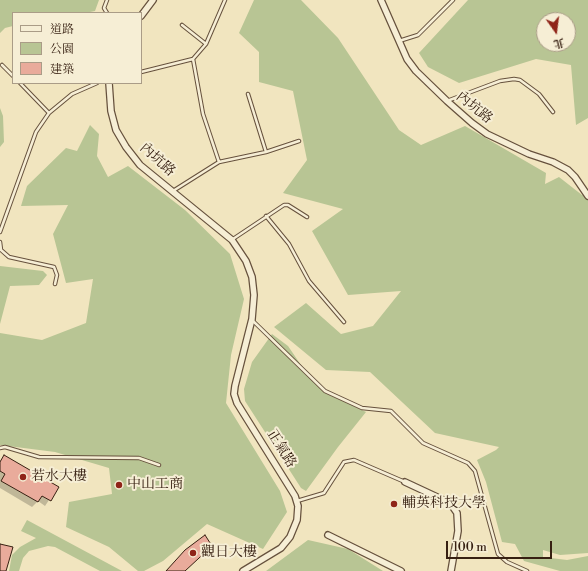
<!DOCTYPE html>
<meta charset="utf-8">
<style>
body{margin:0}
#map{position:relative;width:588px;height:571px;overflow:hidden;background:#f1e5bf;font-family:"Libre Bodoni","Noto Serif TC",serif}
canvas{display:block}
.legend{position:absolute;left:12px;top:12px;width:130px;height:72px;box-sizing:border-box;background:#f6eed5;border:1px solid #aa9c87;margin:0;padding:5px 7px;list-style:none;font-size:12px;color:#372012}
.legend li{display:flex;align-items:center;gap:8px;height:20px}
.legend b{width:20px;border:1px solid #aa9c87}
.north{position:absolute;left:536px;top:12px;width:40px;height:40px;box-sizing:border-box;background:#f6eed5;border:1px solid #aa9c87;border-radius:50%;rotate:166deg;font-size:11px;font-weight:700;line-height:16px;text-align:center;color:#372012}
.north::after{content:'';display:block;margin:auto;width:14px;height:18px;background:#8f2418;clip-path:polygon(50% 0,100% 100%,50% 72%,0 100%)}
.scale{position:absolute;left:446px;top:541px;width:106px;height:18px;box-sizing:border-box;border:2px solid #372012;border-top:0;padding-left:5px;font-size:12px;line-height:14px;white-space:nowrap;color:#372012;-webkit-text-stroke:3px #f6eed5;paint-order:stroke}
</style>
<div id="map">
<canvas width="588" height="571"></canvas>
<ul class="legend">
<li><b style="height:5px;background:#f6eed5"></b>道路</li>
<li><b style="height:11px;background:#b8c594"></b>公園</li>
<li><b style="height:11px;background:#e9ab9b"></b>建築</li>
</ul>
<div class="north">北</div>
<div class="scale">100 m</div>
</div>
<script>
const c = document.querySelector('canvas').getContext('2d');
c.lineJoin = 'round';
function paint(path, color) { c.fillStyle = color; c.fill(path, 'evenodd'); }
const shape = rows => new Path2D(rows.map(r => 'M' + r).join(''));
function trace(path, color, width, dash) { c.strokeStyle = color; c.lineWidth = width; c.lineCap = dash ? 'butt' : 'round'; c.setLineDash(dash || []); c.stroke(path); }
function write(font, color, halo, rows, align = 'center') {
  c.font = font + ' "Libre Bodoni","Noto Serif TC",serif'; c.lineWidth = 4; c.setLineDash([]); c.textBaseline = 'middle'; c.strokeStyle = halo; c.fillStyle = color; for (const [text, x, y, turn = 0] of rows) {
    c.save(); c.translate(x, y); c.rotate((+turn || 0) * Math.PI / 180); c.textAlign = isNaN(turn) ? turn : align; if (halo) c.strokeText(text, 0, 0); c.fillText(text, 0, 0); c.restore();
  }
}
paint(shape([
 [0,0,99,0,95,11,85,13,13,13,13,26,5,28,0,33],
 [254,0,301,0,338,38,399,130,421,145,465,126,546,173,545,184,559,177,582,195,588,195,588,553,560,555,543,550,543,557,567,560,588,556,588,571,560,571,524,561,515,544,502,542,486,482,477,460,496,450,499,447,435,433,370,372,326,370,274,327,306,303,341,334,373,326,401,291,348,295,312,231,343,209,283,193,307,160,293,91,259,82,259,52,239,33],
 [468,0,588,0,588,118,576,125,571,65,536,59,459,83,428,67,419,53],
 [544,20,568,20,568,44,544,44],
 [0,108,3,116,4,142,0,147],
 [90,125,99,134,97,156,108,177,128,166,185,210,230,254,244,299,231,355,226,403,280,491,287,512,263,549,207,524,163,561,144,571,138,571,109,547,66,527,69,502,112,494,109,468,55,452,0,445,0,333,42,340,86,323,93,279,66,283,53,234,68,205,21,206,27,186,66,148,77,151],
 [0,266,43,271,47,275,39,285,10,286,0,324],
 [272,334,288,346,303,368,328,393,366,412,338,447,306,491,301,488,245,401,244,389,252,362],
 [27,520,122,571,100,571,55,547,48,546,29,551,23,558,19,571,9,571,12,555,20,547,36,538,21,531],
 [308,540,348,549,383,571,266,571]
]), '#b8c594');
paint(shape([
 [4,456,57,488,45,506,38,501,32,507,0,488,0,461]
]), '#0003');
const building = shape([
 [4,455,59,487,51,501,42,496,38,502,1,481,5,474,0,471,0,462,4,455],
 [205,535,212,546,185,571,166,571,185,550,205,535],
 [0,544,13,547,6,571,0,571,0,544]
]);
paint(building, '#e9ab9b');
trace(building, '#372012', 1);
const service = shape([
 [107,13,104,8,107,0],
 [182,25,206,44],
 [399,41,418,35,453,0],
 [2,65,13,76],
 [141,72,193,59],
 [20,83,49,113],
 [248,94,266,152],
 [447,101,500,81,514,79,520,80,539,94,553,112],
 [219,162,203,114,193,59,206,44,225,0],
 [173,191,219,162,266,152,299,141],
 [266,216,289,244,309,281,344,322],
 [0,232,36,132,49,113,72,94,97,83],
 [233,239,284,205,288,205,307,217],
 [0,242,1,250,9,257,54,267,57,275,55,284],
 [252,320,325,391,362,408,391,411,423,443,468,463,475,471,498,554,507,562,527,571],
 [0,448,5,447,39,457,139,458,159,465],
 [297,501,324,493,344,462,354,460,405,482]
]);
const minor = shape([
 [381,0,407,59,416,71,447,101,472,123,487,134,529,154,553,162,568,170,575,177,588,196],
 [141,16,153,0],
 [109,83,111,111,116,130,126,147,140,165,232,240,246,261,252,277,254,295,252,319,235,386,234,394,237,403,295,496,298,506,297,520,290,537,281,548,243,571],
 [405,482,450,503,457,513,458,531,451,571],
 [328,535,401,571]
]);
trace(service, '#66513d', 4.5);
trace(minor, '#66513d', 8);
trace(service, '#f6eed5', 2.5);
trace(minor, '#f6eed5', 5.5);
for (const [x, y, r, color] of [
 [23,477,4,"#8f2418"],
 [119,485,4,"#8f2418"],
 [394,504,4,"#8f2418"],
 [193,553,4,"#8f2418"]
]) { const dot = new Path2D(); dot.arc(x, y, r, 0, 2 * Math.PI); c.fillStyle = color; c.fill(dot); trace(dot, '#f6eed5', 1.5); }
write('14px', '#372012', '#f6eed5', [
 ["內坑路",474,108,39],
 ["內坑路",157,160,42],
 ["正氣路",281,449,58]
]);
write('14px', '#372012', '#f6eed5', [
 ["若水大樓",31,477],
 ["中山工商",127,485],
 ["輔英科技大學",402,504],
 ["觀日大樓",201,553]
], 'left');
</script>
